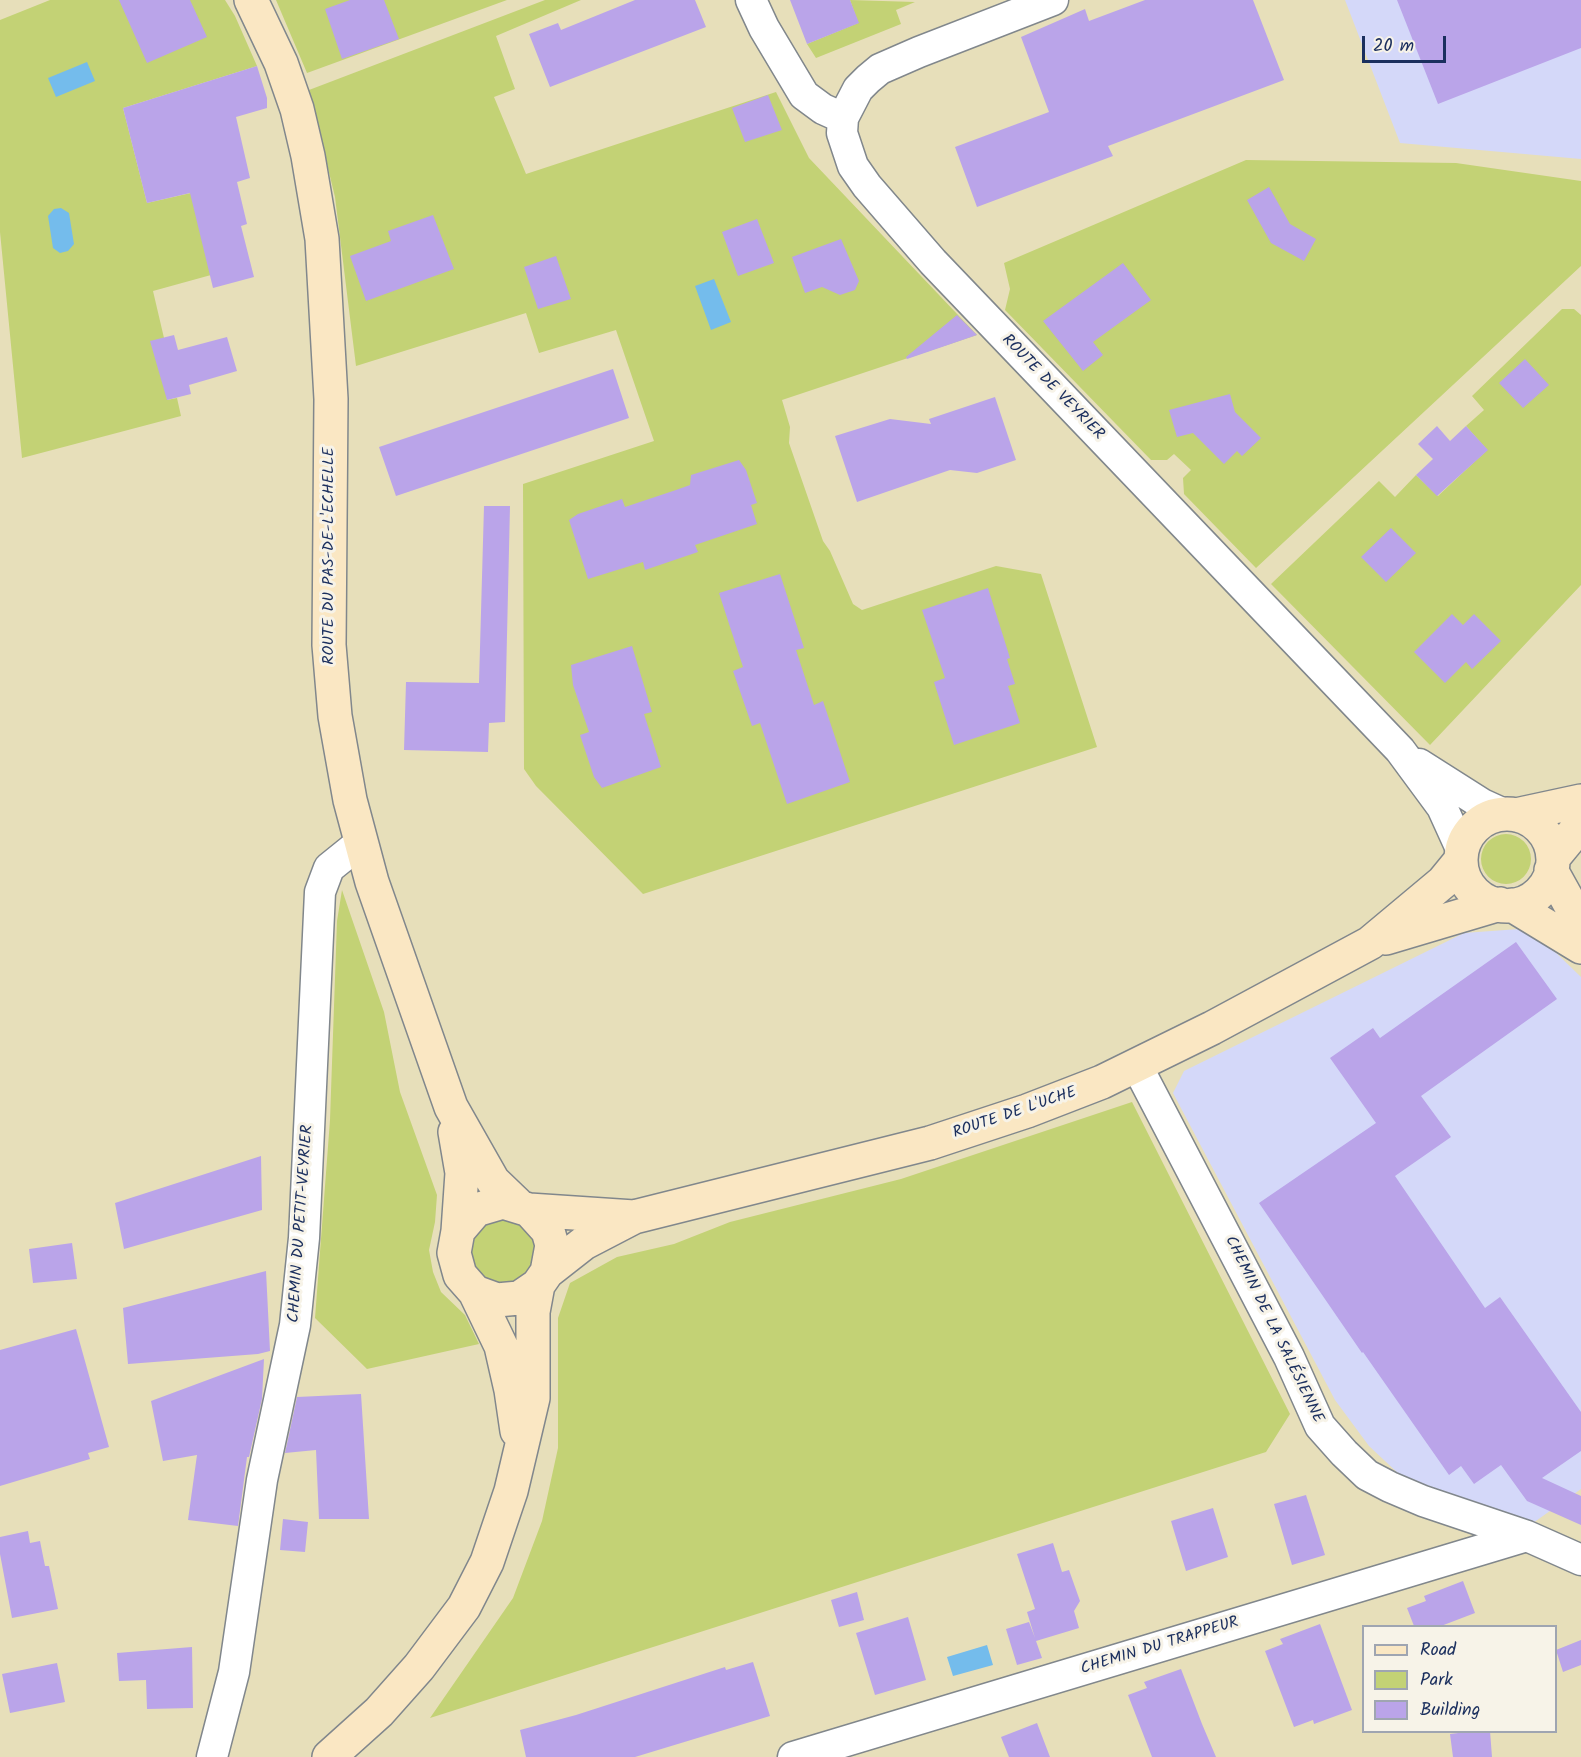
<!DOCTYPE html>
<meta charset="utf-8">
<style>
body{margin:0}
#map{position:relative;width:1581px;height:1757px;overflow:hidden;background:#e7dfba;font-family:Kalam,sans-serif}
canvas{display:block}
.legend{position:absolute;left:1362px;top:1625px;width:195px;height:108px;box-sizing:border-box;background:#f7f3e8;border:2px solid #9fa5b1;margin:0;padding:8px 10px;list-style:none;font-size:18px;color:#1b2f5e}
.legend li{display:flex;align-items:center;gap:12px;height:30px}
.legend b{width:30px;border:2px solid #9fa5b1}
.scale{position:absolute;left:1362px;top:36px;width:84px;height:27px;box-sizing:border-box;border:3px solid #1b2f5e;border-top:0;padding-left:8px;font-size:18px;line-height:21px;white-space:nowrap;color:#1b2f5e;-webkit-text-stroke:4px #f7f3e8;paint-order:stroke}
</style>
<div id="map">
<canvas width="1581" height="1757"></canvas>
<ul class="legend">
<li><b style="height:8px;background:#fae7c3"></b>Road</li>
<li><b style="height:16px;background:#c3d275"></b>Park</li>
<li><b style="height:16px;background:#baa4e9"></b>Building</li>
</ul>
<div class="scale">20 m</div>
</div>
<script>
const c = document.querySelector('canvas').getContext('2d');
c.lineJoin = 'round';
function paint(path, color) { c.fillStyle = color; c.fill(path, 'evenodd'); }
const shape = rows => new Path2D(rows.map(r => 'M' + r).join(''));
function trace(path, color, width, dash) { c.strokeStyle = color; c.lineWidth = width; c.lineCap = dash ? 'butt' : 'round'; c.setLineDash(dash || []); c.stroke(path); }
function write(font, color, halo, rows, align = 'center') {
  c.font = font + ' Kalam,sans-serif'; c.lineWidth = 6; c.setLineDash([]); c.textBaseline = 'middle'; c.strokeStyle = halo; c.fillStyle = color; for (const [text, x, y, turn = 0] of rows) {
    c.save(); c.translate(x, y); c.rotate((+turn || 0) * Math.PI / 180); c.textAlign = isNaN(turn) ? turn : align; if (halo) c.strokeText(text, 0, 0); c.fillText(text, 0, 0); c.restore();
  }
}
paint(shape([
 [1345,0,1581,0,1581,159,1400,143],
 [1519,929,1548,945,1581,977,1581,1489,1533,1523,1401,1476,1369,1446,1335,1400,1173,1093,1184,1071,1464,933]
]), '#d4d8f9');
paint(shape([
 [50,0,225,0,235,16,257,66,123,108,147,203,204,190,211,275,153,291,164,338,167,400,177,398,181,416,22,458,0,232,0,20],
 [276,0,507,0,307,73],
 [545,0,581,0,496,36,515,89,494,97,526,174,776,92,809,158,977,335,782,400,790,427,789,443,823,541,830,551,853,604,862,610,996,566,1041,574,1097,747,643,894,536,786,524,769,523,484,654,441,616,330,539,353,526,313,356,366,335,197,309,90],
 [850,0,915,2,896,10,901,24,816,58,807,44,858,23],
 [1246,160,1456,163,1581,181,1581,266,1256,568,1184,494,1183,478,1191,470,1174,454,1167,460,1151,460,1005,310,1010,289,1004,263],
 [1562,309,1574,309,1581,315,1581,585,1430,745,1271,584,1379,481,1395,497,1416,475,1438,496,1487,450,1466,426,1484,410,1472,396],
 '1481 859a25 25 0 1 1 50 0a25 25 0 1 1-50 0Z',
 [342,890,384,1012,400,1092,437,1195,435,1222,429,1250,433,1272,441,1292,465,1315,479,1344,367,1369,315,1318,330,1120,337,921],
 [1132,1102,1290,1414,1266,1452,430,1718,513,1598,542,1521,558,1448,558,1318,570,1283,617,1257,674,1244,730,1222,901,1179],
 '469 1251a33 33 0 1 1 66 0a33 33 0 1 1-66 0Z'
]), '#c3d275');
paint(shape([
 [87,62,95,81,56,97,48,78],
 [61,208,69,213,74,244,68,251,60,253,53,248,48,216,54,209],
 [714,279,731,322,711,330,695,286],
 [987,1645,993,1665,953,1676,947,1657]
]), '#74bcec');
paint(shape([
 [119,0,190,0,207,37,147,63],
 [350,0,384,0,399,39,342,59,325,9],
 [635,0,695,0,706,27,550,87,529,34,558,23,561,30],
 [790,0,850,0,859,23,807,44],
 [1145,0,1253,0,1284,80,1108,146,1113,156,977,207,955,147,1049,112,1021,37,1085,9,1089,21],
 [1397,0,1581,0,1581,48,1438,104],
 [257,66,267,98,267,108,236,117,250,178,237,182,247,224,241,226,254,277,213,288,190,193,147,203,123,108],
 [768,95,782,130,745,142,732,108],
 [1269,187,1290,224,1316,239,1304,261,1271,243,1247,200],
 [433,215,454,269,366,301,350,256,391,241,388,231],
 [757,219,774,263,738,276,722,232],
 [841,239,859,281,855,290,840,295,822,287,805,293,792,257],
 [556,256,571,299,538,309,524,267],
 [1123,263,1151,300,1093,342,1103,355,1083,371,1043,321],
 [957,315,977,335,907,359,906,357],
 [174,335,178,350,227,337,237,371,189,385,191,394,167,400,150,341],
 [1525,359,1549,385,1523,408,1499,383],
 [613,369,629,418,396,496,379,447],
 [1230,394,1235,412,1261,438,1242,456,1237,451,1224,464,1193,433,1177,437,1169,410],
 [995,397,1016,460,977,473,950,470,857,502,835,436,890,419,931,424,929,419],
 [1437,426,1450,441,1466,426,1488,450,1437,496,1416,475,1433,459,1418,444],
 [739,460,746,470,757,503,751,505,757,524,695,545,698,552,645,570,643,562,588,579,569,520,578,514,622,499,625,507,676,490,690,485,691,475],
 [484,506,510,506,505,722,489,723,488,752,404,750,406,682,479,683],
 [1391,528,1416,553,1386,582,1361,557],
 [780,574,804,648,796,650,814,705,823,701,850,782,787,804,760,723,752,726,733,671,743,667,719,593],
 [988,588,1010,658,1007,659,1015,684,1008,686,1020,723,954,745,934,682,945,678,922,610],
 [1452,614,1463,625,1474,614,1501,641,1472,669,1466,662,1445,683,1414,652],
 [632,646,652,712,644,714,661,767,602,788,594,777,580,735,589,732,573,685,571,665],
 [1516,942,1557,999,1421,1096,1451,1137,1395,1176,1485,1308,1500,1297,1581,1412,1581,1451,1542,1478,1581,1496,1581,1525,1527,1501,1501,1465,1474,1484,1461,1466,1449,1475,1363,1352,1362,1353,1259,1203,1376,1123,1330,1058,1373,1028,1380,1038],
 [261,1156,262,1210,124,1249,115,1203],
 [72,1243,77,1279,33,1283,29,1249],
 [266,1271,270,1351,258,1354,128,1364,123,1308],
 [76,1329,109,1447,88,1453,90,1459,0,1486,0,1350],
 [264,1359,262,1399,249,1457,247,1457,238,1526,188,1520,197,1455,163,1461,151,1401],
 [361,1394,369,1519,319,1519,316,1450,285,1453,297,1397],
 [1306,1495,1325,1555,1292,1565,1274,1504],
 [1213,1508,1228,1557,1186,1571,1171,1521],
 [283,1519,308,1522,305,1552,280,1550],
 [28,1531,30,1543,40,1541,45,1566,49,1566,58,1609,12,1618,0,1554,0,1537],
 [1053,1543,1062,1572,1069,1570,1080,1601,1074,1611,1079,1628,1036,1641,1042,1658,1017,1665,1006,1629,1029,1622,1035,1638,1027,1612,1035,1609,1017,1554],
 [1463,1581,1475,1613,1441,1626,1414,1626,1407,1608,1426,1601,1424,1596],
 [857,1592,864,1620,839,1627,831,1600],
 [908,1617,926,1680,875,1695,856,1633],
 [1320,1624,1352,1710,1314,1724,1313,1720,1294,1727,1265,1651,1283,1644,1280,1639],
 [1581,1640,1581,1665,1563,1672,1556,1650],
 [192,1647,193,1708,147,1709,146,1680,119,1681,117,1653],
 [753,1662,770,1716,635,1757,526,1757,520,1730,576,1715,725,1667,726,1670],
 [57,1663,65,1702,10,1713,2,1674],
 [1181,1669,1202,1724,1216,1757,1152,1757,1128,1695,1147,1688,1144,1682],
 [1037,1723,1050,1757,1009,1757,1001,1737],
 [1475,1731,1490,1731,1492,1757,1453,1757,1450,1734]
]), '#baa4e9');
const street = shape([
 [751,0,764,28,804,95,823,109,843,118],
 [1053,0,919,52,880,69,868,79,858,89,843,118,842,133,853,166,867,186,933,262,1400,750,1442,807,1462,851],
 [1419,764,1482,804,1504,814],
 [1137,1066,1289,1357,1320,1426,1344,1453,1367,1475,1390,1487,1423,1501,1527,1536,1581,1560],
 [212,1757,234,1672,262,1480,295,1325,304,1238,320,892,329,868,360,843],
 [793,1757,1527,1536]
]);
const secondary = shape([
 [251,0,281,63,297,109,308,156,322,239,331,399,329,645,335,716,350,800,372,882,451,1107,493,1181,517,1204],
 '1461 860a46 46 0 1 1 92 0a46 46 0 1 1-92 0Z',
 [1516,815,1581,801],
 [1553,858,1581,824],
 [1551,870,1581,924],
 [1512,905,1581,947],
 [1386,938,1500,904],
 [455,1132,462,1173,458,1231],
 [529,1210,548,1231,552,1245,547,1272,538,1285,519,1298,497,1300,475,1292,460,1275,454,1253,458,1231,476,1210,503,1202,529,1210,634,1217],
 [547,1272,584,1243,634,1217,930,1143,1027,1111,1102,1082,1212,1028,1370,943,1443,882,1461,860],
 [475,1292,501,1346,511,1390,517,1431],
 [329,1757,379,1712,419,1667,464,1607,487,1562,511,1491,533,1398,533,1312,538,1285]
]);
trace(street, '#81878c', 33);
trace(secondary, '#81878c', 36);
trace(street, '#fff', 30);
trace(secondary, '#fae7c3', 33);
write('16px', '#1b2f5e', '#f7f3e8', [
 ["ROUTE DE VEYRIER",1052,388,46],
 ["ROUTE DU PAS-DE-L'ECHELLE",330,556,-90],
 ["ROUTE DE L'UCHE",1015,1114,-19],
 ["CHEMIN DU PETIT-VEYRIER",302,1224,-86],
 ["CHEMIN DE LA SALÉSIENNE",1273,1330,64],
 ["CHEMIN DU TRAPPEUR",1160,1647,-17]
]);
</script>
